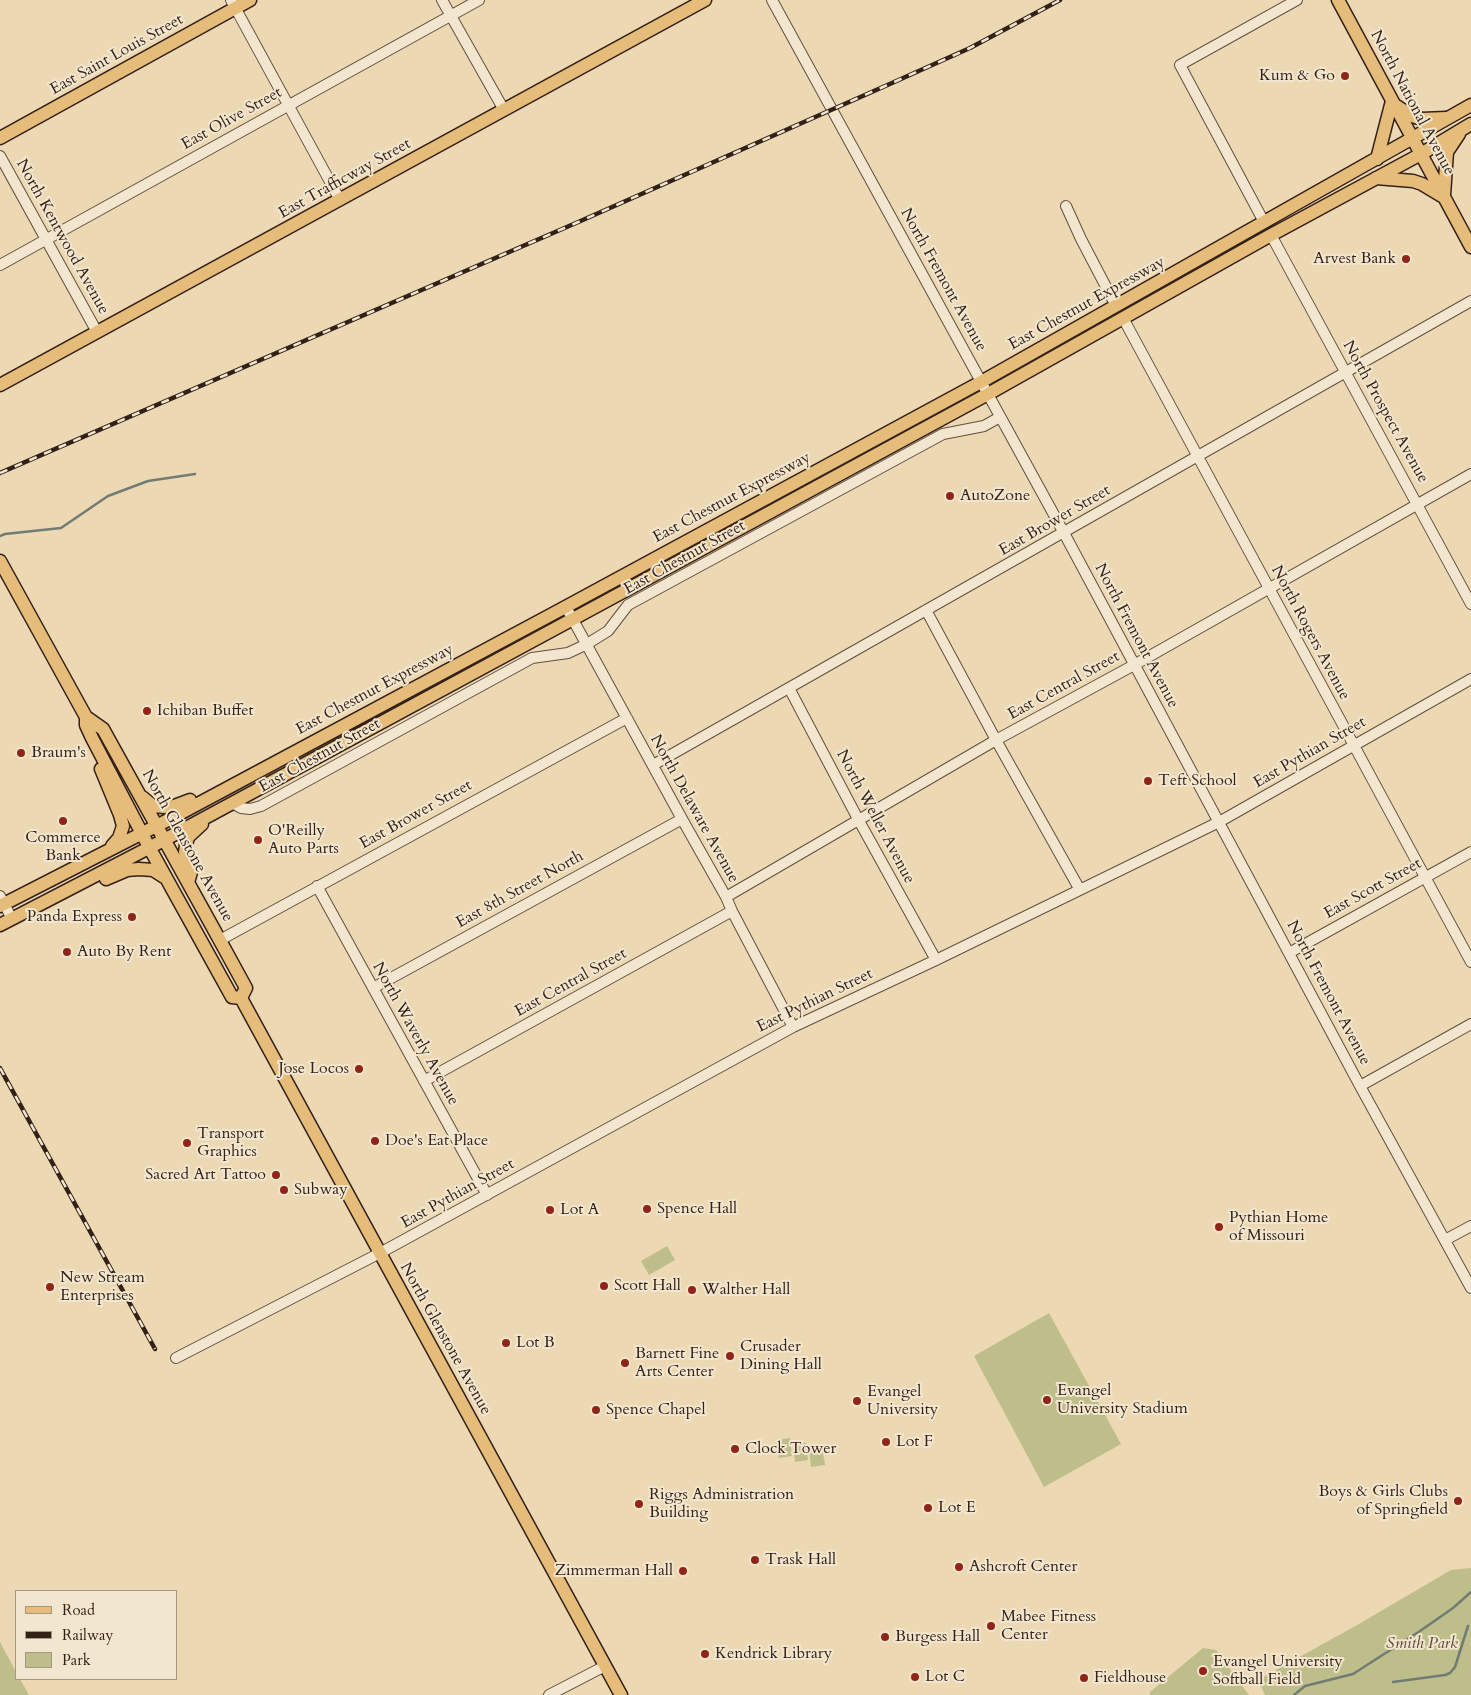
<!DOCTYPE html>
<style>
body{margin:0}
#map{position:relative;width:1471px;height:1695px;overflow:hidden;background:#edd8b4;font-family:Cardo,serif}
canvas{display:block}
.legend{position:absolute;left:15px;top:1590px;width:162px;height:90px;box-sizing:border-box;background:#f3e6ce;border:1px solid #a69785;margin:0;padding:6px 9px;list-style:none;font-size:15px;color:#332118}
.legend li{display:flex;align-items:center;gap:10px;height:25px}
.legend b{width:25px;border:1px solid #a69785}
</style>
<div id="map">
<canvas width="1471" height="1695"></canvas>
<ul class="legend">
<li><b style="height:6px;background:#e6bc7a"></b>Road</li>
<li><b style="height:6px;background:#332118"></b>Railway</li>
<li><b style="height:14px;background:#bdbe8a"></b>Park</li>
</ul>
</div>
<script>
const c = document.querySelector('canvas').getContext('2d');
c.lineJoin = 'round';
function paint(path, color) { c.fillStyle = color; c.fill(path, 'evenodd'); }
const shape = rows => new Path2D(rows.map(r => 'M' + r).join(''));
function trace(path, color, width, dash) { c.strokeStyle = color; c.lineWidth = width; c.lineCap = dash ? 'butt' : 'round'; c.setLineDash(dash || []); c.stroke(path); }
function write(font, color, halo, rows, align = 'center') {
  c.font = font + ' Cardo,serif'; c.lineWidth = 4; c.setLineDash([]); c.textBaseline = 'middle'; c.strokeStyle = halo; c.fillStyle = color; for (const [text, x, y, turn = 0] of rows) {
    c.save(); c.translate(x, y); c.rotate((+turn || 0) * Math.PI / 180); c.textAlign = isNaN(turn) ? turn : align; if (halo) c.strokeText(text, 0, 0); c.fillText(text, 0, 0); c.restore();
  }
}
paint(shape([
 [667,1246,675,1260,649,1275,641,1261],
 [1049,1313,1121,1444,1044,1487,974,1356],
 [790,1438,792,1456,779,1458,776,1440],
 [806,1443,808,1460,795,1462,793,1445],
 [822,1447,825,1465,811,1467,809,1449],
 [1471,1568,1471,1695,1265,1695,1258,1680,1359,1624,1451,1570],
 [0,1642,16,1672,16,1679,20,1679,29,1695,0,1695],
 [1203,1648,1216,1650,1249,1695,1150,1695,1150,1692]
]), '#bdbe8a');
trace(shape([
 [0,536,5,534,61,528,108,496,148,481,195,474],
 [1393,1682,1445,1675,1450,1673,1455,1667,1468,1626],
 [1294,1695,1305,1686,1353,1674,1420,1631,1453,1608,1471,1592]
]), '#717c74', 2.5);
const minor = shape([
 [231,0,340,200],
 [442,0,504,110],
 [772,0,1064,533,1360,1086,1471,1288],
 [0,156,97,332],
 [1066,206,1081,239,1116,306],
 [1264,222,1180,65,1297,0],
 [1271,235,1471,604],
 [0,265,479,0],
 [1123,318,1471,962],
 [566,607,682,819,726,897,732,911,793,1027],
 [926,610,996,740,1080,890],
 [789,688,858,819,936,960],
 [653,765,1471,301],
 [232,803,241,808,250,809,261,806,532,658,568,653,587,644,608,631,628,605,943,434,984,426,1000,417],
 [317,886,487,1195],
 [0,896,12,919],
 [726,897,996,740,1134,665,1471,474],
 [220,940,627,718],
 [1289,953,1471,852],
 [373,988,682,819],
 [424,1081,732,911],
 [1360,1086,1471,1024],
 [1445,1240,1471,1226],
 [176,1358,380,1253,793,1027,936,960,1219,822,1471,679],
 [549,1695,605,1666]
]);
const major = shape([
 [1338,0,1471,247],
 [1395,105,1412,116,1422,119,1446,118],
 [0,138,250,0],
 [1377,159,1392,101],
 [1376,178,1413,181,1422,184,1442,196],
 [1444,195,1447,152,1459,134],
 [0,385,705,0],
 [0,561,86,717,86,725,92,738,149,847,232,997,241,998],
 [86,717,103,729,212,926,246,988,241,998],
 [101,769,120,815,123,826,119,838,112,846],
 [142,797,153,806,164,807,174,806,190,800],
 [106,879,127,870,139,869,153,870,164,877],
 [189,879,191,872,185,852,186,845,188,837,202,824],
 [0,906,166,821,558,611,981,382,1471,105],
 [0,925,164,840,573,619,988,394,1271,235,1421,154,1471,124],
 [241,998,621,1695]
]);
trace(minor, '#624f3f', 12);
trace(major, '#332118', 15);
trace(minor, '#f3e6ce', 10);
trace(major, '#e6bc7a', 12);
const rail = shape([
 [0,473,576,223,892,83,970,48,1060,0],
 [0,1068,155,1349]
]);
trace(rail, '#332118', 4.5);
trace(rail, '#f3e6ce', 2.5, [8]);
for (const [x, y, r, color] of [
 [1345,76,5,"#8f2418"],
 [1406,259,5,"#8f2418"],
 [950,496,5,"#8f2418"],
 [147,711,5,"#8f2418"],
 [21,753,5,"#8f2418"],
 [1148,781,5,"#8f2418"],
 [63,821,5,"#8f2418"],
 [258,840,5,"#8f2418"],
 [132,917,5,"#8f2418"],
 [67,952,5,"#8f2418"],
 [359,1069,5,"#8f2418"],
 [375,1141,5,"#8f2418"],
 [187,1143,5,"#8f2418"],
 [276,1175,5,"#8f2418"],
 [284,1190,5,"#8f2418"],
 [647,1209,5,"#8f2418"],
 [550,1210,5,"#8f2418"],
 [1219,1227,5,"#8f2418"],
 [604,1286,5,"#8f2418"],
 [50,1287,5,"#8f2418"],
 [692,1290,5,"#8f2418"],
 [506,1343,5,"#8f2418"],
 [730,1356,5,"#8f2418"],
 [625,1363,5,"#8f2418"],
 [1047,1400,5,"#8f2418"],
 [857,1401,5,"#8f2418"],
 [596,1410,5,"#8f2418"],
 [886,1442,5,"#8f2418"],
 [735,1449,5,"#8f2418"],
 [1458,1501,5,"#8f2418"],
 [639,1504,5,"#8f2418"],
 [928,1508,5,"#8f2418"],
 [755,1560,5,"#8f2418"],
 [959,1567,5,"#8f2418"],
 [683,1571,5,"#8f2418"],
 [991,1626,5,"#8f2418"],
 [885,1637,5,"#8f2418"],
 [705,1654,5,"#8f2418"],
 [1203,1671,5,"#8f2418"],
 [915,1677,5,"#8f2418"],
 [1084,1678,5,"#8f2418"]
]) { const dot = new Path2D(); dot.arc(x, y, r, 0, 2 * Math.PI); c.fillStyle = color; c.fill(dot); trace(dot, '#f3e6ce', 2); }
write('16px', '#332118', '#f3e6ce', [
 ["East Saint Louis Street",117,55,-29],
 ["North National Avenue",1412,103,62],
 ["East Olive Street",232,119,-29],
 ["East Trafficway Street",345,179,-29],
 ["North Kentwood Avenue",62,237,61],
 ["North Fremont Avenue",943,280,61],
 ["East Chestnut Expressway",1087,304,-29],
 ["North Prospect Avenue",1385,412,61],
 ["East Chestnut Expressway",732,498,-28],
 ["East Brower Street",1055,521,-30],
 ["East Chestnut Street",685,558,-29],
 ["North Rogers Avenue",1310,633,62],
 ["North Fremont Avenue",1136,636,62],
 ["East Central Street",1064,686,-29],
 ["East Chestnut Expressway",375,690,-28],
 ["East Pythian Street",1310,753,-30],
 ["East Chestnut Street",320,756,-29],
 ["North Delaware Avenue",694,809,61],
 ["East Brower Street",416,815,-29],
 ["North Weller Avenue",875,817,62],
 ["North Glenstone Avenue",187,846,61],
 ["East Scott Street",1373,889,-29],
 ["East 8th Street North",520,890,-29],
 ["East Central Street",571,983,-29],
 ["North Fremont Avenue",1328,993,62],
 ["East Pythian Street",815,1001,-26],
 ["North Waverly Avenue",415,1034,61],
 ["East Pythian Street",458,1194,-29],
 ["North Glenstone Avenue",445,1339,61]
]);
write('16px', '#332118', '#f3e6ce', [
 ["Kum & Go",1335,76,"right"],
 ["Arvest Bank",1396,259,"right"],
 ["AutoZone",960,496],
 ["Ichiban Buffet",157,711],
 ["Braum's",31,753],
 ["Teft School",1158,781],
 ["O'Reilly",268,831],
 ["Auto Parts",268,849],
 ["Commerce",63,838,"center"],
 ["Bank",63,856,"center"],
 ["Panda Express",122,917,"right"],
 ["Auto By Rent",77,952],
 ["Jose Locos",349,1069,"right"],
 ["Transport",197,1134],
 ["Graphics",197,1152],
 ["Doe's Eat Place",385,1141],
 ["Sacred Art Tattoo",266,1175,"right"],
 ["Subway",294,1190],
 ["Spence Hall",657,1209],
 ["Lot A",560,1210],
 ["Pythian Home",1229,1218],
 ["of Missouri",1229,1236],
 ["New Stream",60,1278],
 ["Enterprises",60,1296],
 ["Scott Hall",614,1286],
 ["Walther Hall",702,1290],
 ["Lot B",516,1343],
 ["Crusader",740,1347],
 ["Dining Hall",740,1365],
 ["Barnett Fine",635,1354],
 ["Arts Center",635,1372],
 ["Evangel",1057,1391],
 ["University Stadium",1057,1409],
 ["Evangel",867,1392],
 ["University",867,1410],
 ["Spence Chapel",606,1410],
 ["Lot F",896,1442],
 ["Clock Tower",745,1449],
 ["Boys & Girls Clubs",1448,1492,"right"],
 ["of Springfield",1448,1510,"right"],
 ["Riggs Administration",649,1495],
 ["Building",649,1513],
 ["Lot E",938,1508],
 ["Trask Hall",765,1560],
 ["Ashcroft Center",969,1567],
 ["Zimmerman Hall",673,1571,"right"],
 ["Mabee Fitness",1001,1617],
 ["Center",1001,1635],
 ["Burgess Hall",895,1637],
 ["Kendrick Library",715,1654],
 ["Evangel University",1213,1662],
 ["Softball Field",1213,1680],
 ["Lot C",925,1677],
 ["Fieldhouse",1094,1678]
], 'left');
write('italic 16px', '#564834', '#f3e6ce', [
 ["Smith Park",1422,1644]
]);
</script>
